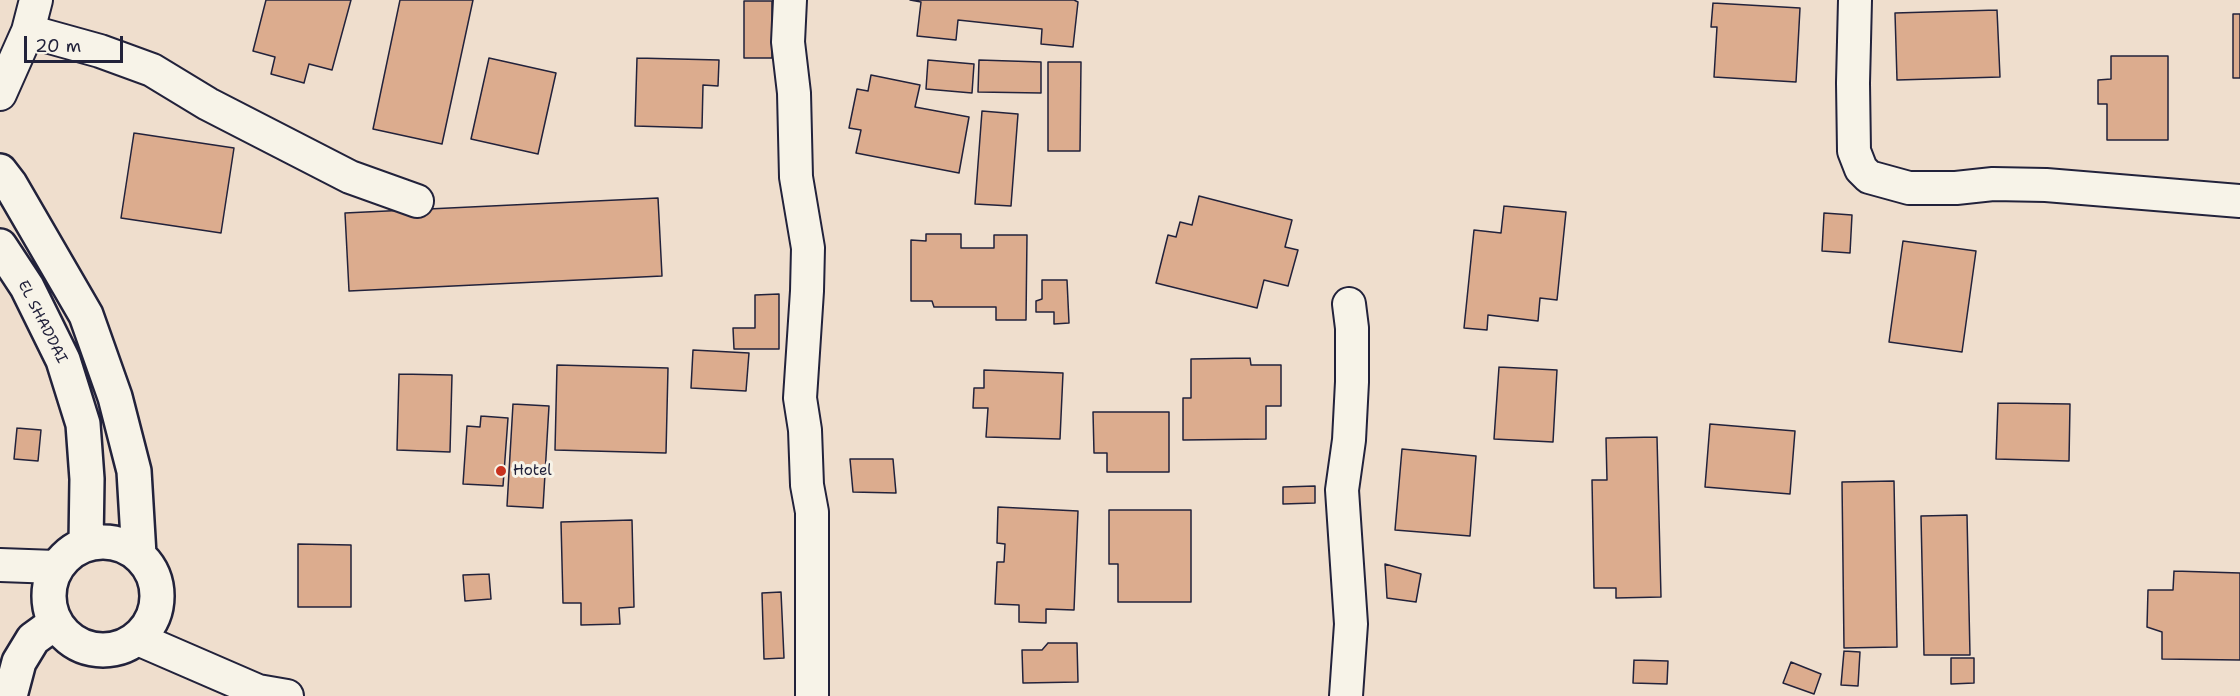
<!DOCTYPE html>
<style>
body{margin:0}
#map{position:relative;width:2240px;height:696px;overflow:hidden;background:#efdecd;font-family:"Shantell Sans",sans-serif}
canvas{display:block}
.scale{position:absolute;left:24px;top:36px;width:99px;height:27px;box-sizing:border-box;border:3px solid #22223b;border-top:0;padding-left:8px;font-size:18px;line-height:21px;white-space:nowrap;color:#22223b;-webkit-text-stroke:4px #f7f3e8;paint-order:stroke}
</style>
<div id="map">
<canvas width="2240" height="696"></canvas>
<div class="scale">20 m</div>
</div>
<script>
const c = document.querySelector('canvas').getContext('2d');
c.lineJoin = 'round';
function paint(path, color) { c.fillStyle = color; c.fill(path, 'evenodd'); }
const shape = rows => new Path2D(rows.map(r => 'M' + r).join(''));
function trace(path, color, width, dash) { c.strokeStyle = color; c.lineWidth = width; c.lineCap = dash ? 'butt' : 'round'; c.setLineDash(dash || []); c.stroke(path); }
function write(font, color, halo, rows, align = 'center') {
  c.font = font + ' "Shantell Sans",sans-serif'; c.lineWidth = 6; c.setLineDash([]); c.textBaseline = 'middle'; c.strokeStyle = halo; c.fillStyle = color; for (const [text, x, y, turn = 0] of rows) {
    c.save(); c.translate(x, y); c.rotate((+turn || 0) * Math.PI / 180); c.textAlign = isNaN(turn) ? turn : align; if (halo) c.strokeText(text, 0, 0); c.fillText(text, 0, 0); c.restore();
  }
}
const building = shape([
 [266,0,351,0,332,70,309,64,304,83,271,74,275,57,253,51,266,0],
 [400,0,473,0,442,144,373,129,400,0],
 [910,0,1074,0,1078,2,1073,47,1041,44,1042,29,958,20,956,40,917,36,921,2,910,0],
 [744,1,772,1,772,58,744,58,744,1],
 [1713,3,1800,8,1796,82,1714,77,1717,27,1711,27,1713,3],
 [1997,10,2000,77,1897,80,1895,13,1997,10],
 [2233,14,2240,14,2240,78,2233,78,2233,14],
 [2111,56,2168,56,2168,140,2107,140,2107,104,2098,104,2098,80,2111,79,2111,56],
 [489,58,556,73,538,154,471,139,489,58],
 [637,58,719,60,718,86,703,85,702,128,635,126,637,58],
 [928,60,974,64,972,93,926,89,928,60],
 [979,60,1041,62,1041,93,978,92,979,60],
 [1048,62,1081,62,1080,151,1048,151,1048,62],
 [871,75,920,85,915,107,969,117,959,173,856,153,861,130,849,128,857,89,868,91,871,75],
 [982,111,1018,114,1011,206,975,204,982,111],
 [134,133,234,148,221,233,121,218,134,133],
 [1199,196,1292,220,1285,247,1298,250,1288,286,1264,280,1257,308,1156,283,1168,235,1176,237,1180,222,1192,225,1199,196],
 [658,198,662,276,349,291,345,213,658,198],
 [1504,206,1566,212,1557,300,1540,298,1538,321,1488,315,1487,330,1464,328,1474,230,1501,233,1504,206],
 [1824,213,1852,215,1850,253,1822,251,1824,213],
 [926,234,961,234,961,248,994,248,994,235,1027,235,1026,320,996,320,996,307,934,307,932,301,911,301,911,240,926,241,926,234],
 [1903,241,1976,251,1962,352,1889,342,1903,241],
 [1042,280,1067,280,1069,323,1054,324,1054,312,1036,312,1036,301,1042,299,1042,280],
 [779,294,779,349,734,349,733,328,755,328,755,295,779,294],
 [693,350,749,353,746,391,691,388,693,350],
 [1250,358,1251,365,1281,365,1281,406,1266,406,1266,439,1183,440,1183,398,1191,398,1191,359,1250,358],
 [557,365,668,368,666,453,555,450,557,365],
 [1499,367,1557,370,1553,442,1494,439,1499,367],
 [984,370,1063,373,1060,439,986,437,988,408,973,408,974,388,984,388,984,370],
 [399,374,452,375,450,452,397,450,399,374],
 [1998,403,2070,404,2069,461,1996,459,1998,403],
 [513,404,549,406,543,508,507,506,513,404],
 [1093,412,1169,412,1169,472,1107,472,1107,453,1094,453,1093,412],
 [481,416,508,418,503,486,463,484,467,426,480,427,481,416],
 [1710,424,1795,431,1790,494,1705,487,1710,424],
 [17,428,41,430,38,461,14,459,17,428],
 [1657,437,1661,597,1616,598,1616,588,1594,588,1592,480,1607,480,1606,438,1657,437],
 [1402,449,1476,456,1470,536,1395,530,1402,449],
 [850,459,893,459,896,493,853,492,850,459],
 [1894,481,1897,647,1844,648,1842,482,1894,481],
 [1315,486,1315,503,1283,504,1283,487,1315,486],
 [998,507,1078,511,1074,610,1046,609,1046,623,1019,622,1019,605,995,604,997,562,1004,562,1005,544,997,543,998,507],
 [1109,510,1191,510,1191,602,1118,602,1118,564,1109,564,1109,510],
 [1967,515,1970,655,1924,655,1921,516,1967,515],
 [632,520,634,607,619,608,620,624,581,625,581,603,563,603,561,522,632,520],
 [298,544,351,545,351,607,298,607,298,544],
 [1385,564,1421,574,1416,602,1387,598,1385,564],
 [2174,571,2240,573,2240,660,2162,659,2162,632,2147,627,2148,590,2173,590,2174,571],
 [489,574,491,599,465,601,463,575,489,574],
 [781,592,784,658,764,659,762,593,781,592],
 [1048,643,1077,643,1078,682,1023,683,1022,650,1042,650,1048,643],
 [1844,651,1860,652,1858,686,1841,685,1844,651],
 [1951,658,1974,658,1974,683,1951,684,1951,658],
 [1634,660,1668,661,1667,684,1633,683,1634,660],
 [1791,662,1821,674,1814,694,1783,683,1791,662]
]);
paint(building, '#dcac8e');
trace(building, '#22223b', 1.5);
const minor = shape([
 [790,0,788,42,794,93,796,177,808,248,807,291,800,398,805,430,807,485,812,512,812,696],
 [1855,0,1853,83,1854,151,1861,169,1869,177,1909,188,1956,188,1993,184,2046,185,2240,201],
 [28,31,100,51,152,70,208,104,350,177,417,201],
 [0,94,28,31,36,0],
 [0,565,56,567],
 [138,639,258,691,287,696],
 [1346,696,1351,624,1342,490,1349,440,1352,382,1352,328,1349,304]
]);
const tertiary = shape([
 [0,171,10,184,86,315,115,397,134,471,139,555],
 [0,246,27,287,63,360,83,424,87,479,86,544],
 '49 596a54 54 0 1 1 108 0a54 54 0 1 1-108 0Z',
 [10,696,19,662,33,639,55,623]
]);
trace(minor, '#22223b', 36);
trace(tertiary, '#22223b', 38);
trace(minor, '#f7f3e8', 32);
trace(tertiary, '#f7f3e8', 33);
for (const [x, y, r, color] of [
 [501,471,6,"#c8321e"]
]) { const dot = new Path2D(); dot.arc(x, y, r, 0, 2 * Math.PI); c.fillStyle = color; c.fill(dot); trace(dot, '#f7f3e8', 2); }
write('15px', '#22223b', '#f7f3e8', [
 ["EL SHADDAI",42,322,63]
]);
write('15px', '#22223b', '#f7f3e8', [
 ["Hotel",513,471]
], 'left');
</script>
